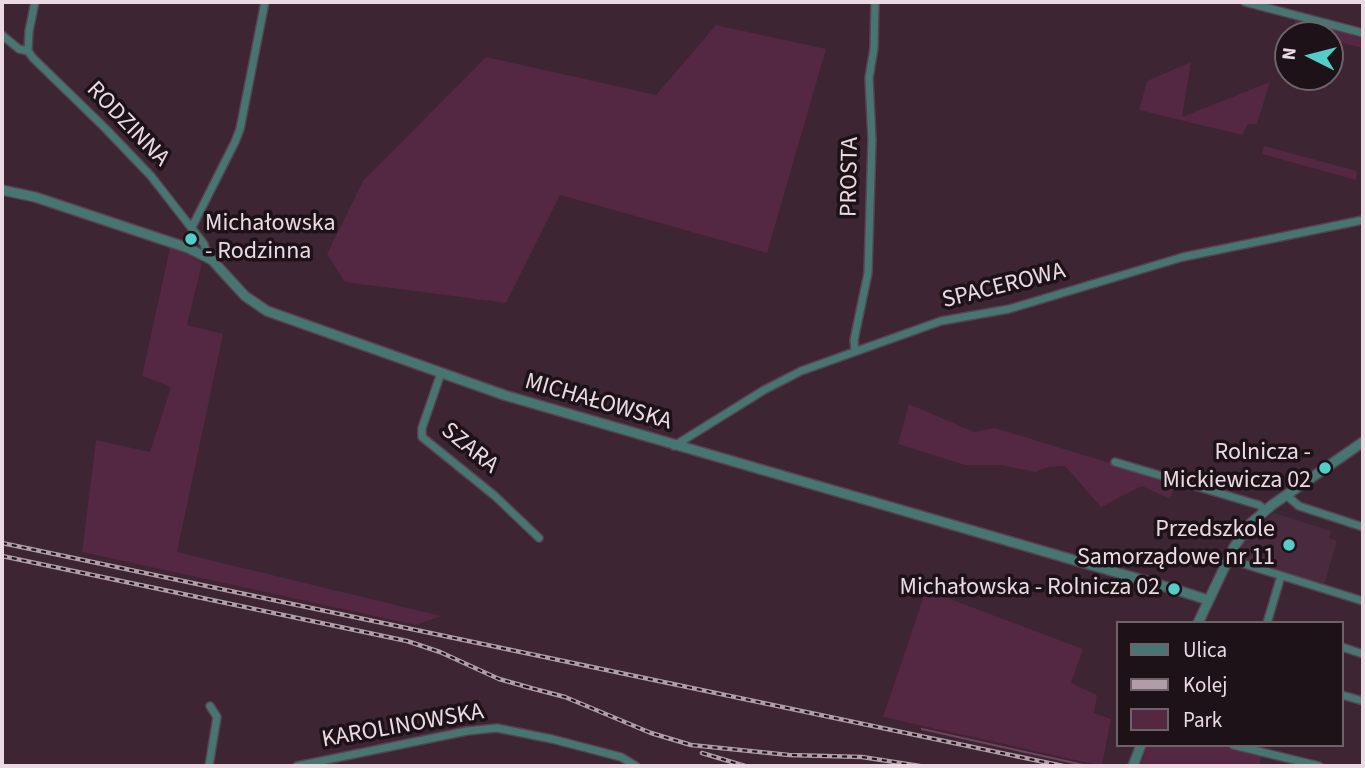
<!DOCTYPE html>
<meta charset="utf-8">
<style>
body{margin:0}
#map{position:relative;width:1365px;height:768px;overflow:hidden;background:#3d2533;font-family:"Source Sans 3",sans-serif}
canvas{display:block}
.frame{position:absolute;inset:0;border:4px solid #ebdae3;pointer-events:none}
.legend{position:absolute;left:1116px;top:621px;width:228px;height:126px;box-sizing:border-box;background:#1d1218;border:2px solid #6f6269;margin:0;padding:9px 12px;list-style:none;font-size:21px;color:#ebdae3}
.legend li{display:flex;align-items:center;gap:14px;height:35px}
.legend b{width:35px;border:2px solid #6f6269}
.north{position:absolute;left:1274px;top:21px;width:70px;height:70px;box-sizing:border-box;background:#1d1218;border:2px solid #6f6269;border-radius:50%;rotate:276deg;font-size:19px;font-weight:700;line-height:28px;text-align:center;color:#ebdae3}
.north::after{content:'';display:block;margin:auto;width:24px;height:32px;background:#54cdc7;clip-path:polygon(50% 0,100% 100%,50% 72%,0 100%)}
</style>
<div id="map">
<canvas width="1365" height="768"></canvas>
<div class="frame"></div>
<ul class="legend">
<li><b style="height:9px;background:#467572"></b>Ulica</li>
<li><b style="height:9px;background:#b09da8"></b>Kolej</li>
<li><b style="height:19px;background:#542742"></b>Park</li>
</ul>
<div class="north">N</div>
</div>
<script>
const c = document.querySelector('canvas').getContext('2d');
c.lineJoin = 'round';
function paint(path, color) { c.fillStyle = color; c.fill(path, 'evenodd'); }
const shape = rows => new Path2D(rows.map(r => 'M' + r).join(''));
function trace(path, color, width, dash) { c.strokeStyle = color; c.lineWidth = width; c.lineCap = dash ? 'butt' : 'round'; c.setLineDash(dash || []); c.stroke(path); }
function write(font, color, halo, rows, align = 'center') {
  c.font = font + ' "Source Sans 3",sans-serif'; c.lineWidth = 7; c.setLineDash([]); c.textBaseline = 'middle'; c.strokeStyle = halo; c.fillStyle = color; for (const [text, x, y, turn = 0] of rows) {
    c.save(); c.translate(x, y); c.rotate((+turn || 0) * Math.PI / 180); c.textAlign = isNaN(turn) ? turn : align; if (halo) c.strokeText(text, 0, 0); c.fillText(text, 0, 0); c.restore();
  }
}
paint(shape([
 [1274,513,1331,531,1329,538,1337,541,1324,585,1240,559,1240,550,1250,534]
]), '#4a2b3d');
paint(shape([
 [1295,20,1363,38,1363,48,1330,40,1330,35,1310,35,1293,31],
 [716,25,826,49,767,253,560,195,506,303,345,282,327,254,363,181,486,57,656,95],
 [1191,62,1182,117,1270,82,1257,124,1248,124,1242,135,1139,110,1147,81],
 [1264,146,1357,171,1356,180,1262,154],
 [170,248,189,255,202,263,187,325,223,334,177,552,441,616,416,625,82,552,96,440,150,452,171,387,142,376],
 [909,404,974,432,995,428,1176,483,1170,499,1142,486,1101,507,1065,466,1048,467,1036,472,1001,465,965,465,898,444],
 [926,590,1083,649,1071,683,1097,695,1094,713,1111,719,1102,766,883,717],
 [1148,745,1223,745,1262,755,1259,766,1148,766,1141,764]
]), '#542742');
trace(shape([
 [922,729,1088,766]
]), '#6e4460', 2);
const minor = shape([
 [1245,2,1363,33],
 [2,35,19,49,28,51,33,58,105,128,151,176,204,244,208,257],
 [28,51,29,31,35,2],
 [192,227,235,142,240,129,265,2],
 [855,351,854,340,868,273,872,140,869,78,874,48,875,2],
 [441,373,422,428,422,437,495,496,539,538],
 [674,446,764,390,801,371,941,321,1009,309,1183,257,1363,220],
 [1115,462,1259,505,1265,510],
 [1286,495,1299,506,1363,527],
 [1228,559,1363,601],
 [1267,623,1281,576],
 [1342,647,1363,654],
 [1342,695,1363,701],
 [1233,745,1319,766],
 [209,766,217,717,210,706],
 [297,766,467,731,497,728,552,739,621,757,636,766]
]);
const tertiary = shape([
 [2,190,35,197,188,248,212,260,245,296,267,311,504,395,1174,589,1208,600],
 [1198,623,1234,547,1251,523,1272,505,1363,442],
 [1133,766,1141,745]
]);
trace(minor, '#59424f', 10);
trace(tertiary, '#59424f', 12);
trace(minor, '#467572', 7);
trace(tertiary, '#467572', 9);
const rail = shape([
 [2,543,1063,766],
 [2,556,407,641,440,652,499,679,531,688],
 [523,686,565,697,651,733,691,745,789,755,862,757,920,766],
 [702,753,745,766]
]);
trace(rail, '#b09da8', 4.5);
trace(rail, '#1d1218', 2, [5]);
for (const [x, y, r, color] of [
 [191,239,7,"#54cdc7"],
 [1325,468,7,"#54cdc7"],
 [1289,545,7,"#54cdc7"],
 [1174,589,7,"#54cdc7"]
]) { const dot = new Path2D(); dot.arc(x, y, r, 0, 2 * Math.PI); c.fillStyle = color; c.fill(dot); trace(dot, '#1d1218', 2.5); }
write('24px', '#ebdae3', '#1d1218', [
 ["RODZINNA",127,125,46],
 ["PROSTA",851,177,-89],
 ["SPACEROWA",1004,287,-14],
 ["MICHAŁOWSKA",598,403,16],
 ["SZARA",469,449,39],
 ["KAROLINOWSKA",403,727,-10]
]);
write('24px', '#ebdae3', '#1d1218', [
 ["Michałowska",205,225,"left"],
 ["- Rodzinna",205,253,"left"],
 ["Rolnicza -",1311,454],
 ["Mickiewicza 02",1311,482],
 ["Przedszkole",1275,531],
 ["Samorządowe nr 11",1275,559],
 ["Michałowska - Rolnicza 02",1160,589]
], 'right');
</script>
